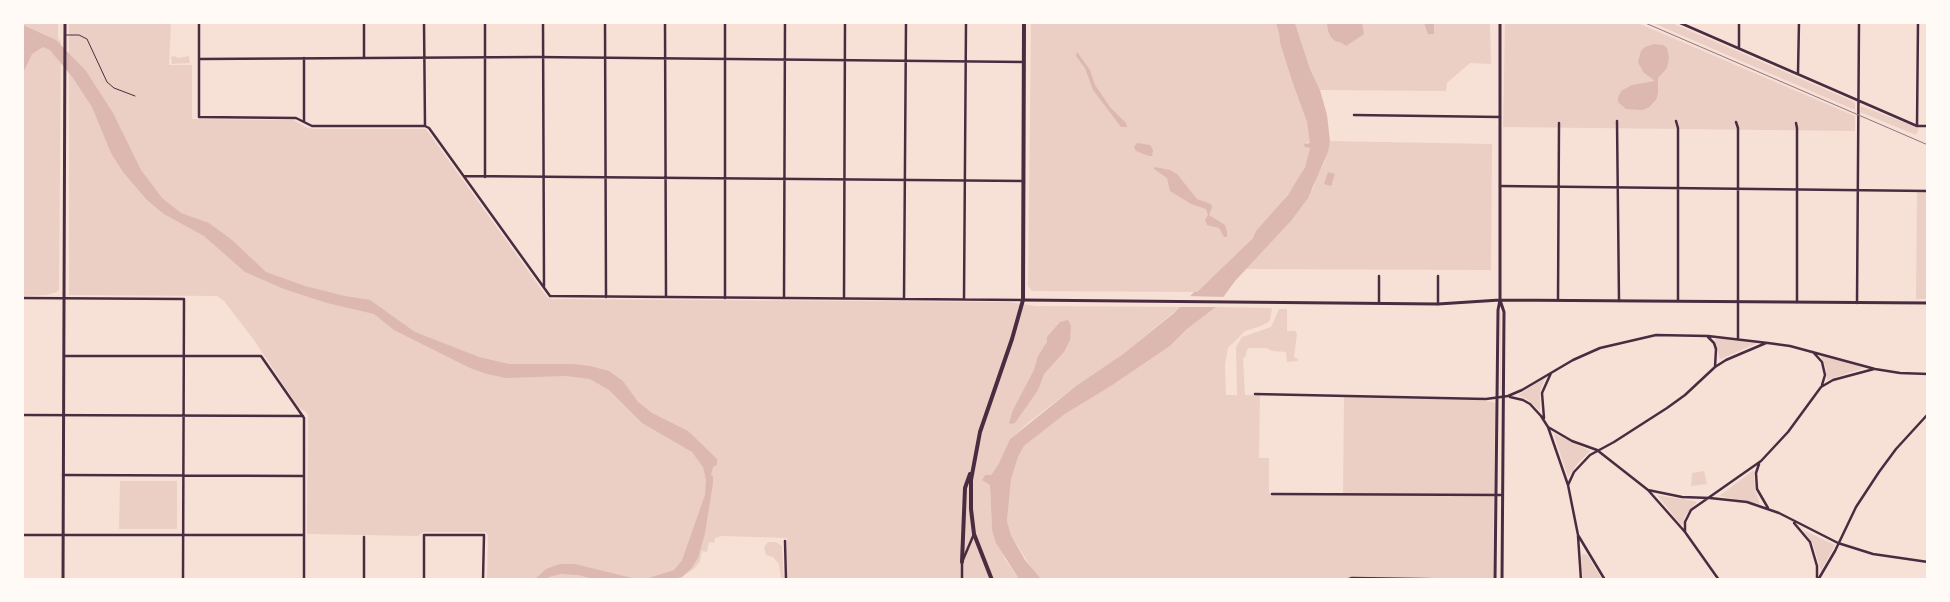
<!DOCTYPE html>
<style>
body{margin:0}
#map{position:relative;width:1950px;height:602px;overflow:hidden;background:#f7e1d7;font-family:"Fira Sans Condensed",sans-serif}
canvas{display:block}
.frame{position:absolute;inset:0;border:24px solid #fffaf5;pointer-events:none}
</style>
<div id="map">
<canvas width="1950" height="602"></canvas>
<div class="frame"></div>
</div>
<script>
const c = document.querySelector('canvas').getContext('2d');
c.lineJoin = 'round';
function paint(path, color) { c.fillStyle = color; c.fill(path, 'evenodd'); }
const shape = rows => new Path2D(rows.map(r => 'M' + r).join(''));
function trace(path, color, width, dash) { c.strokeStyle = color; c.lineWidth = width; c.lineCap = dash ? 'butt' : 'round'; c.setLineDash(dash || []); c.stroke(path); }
paint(shape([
 [53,22,58,23,58,38,61,42,59,289,57,292,47,295,23,296,22,23],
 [1505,22,1638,23,1855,116,1855,131,1503,127],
 [69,23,171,23,169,65,192,65,192,119,293,120,306,127,313,129,426,129,547,297,551,299,1009,302,1036,306,1180,307,1123,354,1076,386,1029,422,1010,439,998,465,991,475,985,475,982,479,990,485,992,530,1005,559,1019,579,787,579,787,538,722,536,715,538,714,543,709,542,707,552,702,551,700,561,695,568,679,579,674,579,682,577,692,568,698,558,691,536,682,560,674,570,663,574,662,579,487,579,488,535,485,532,424,532,418,536,307,534,308,415,305,411,299,408,254,340,224,301,217,296,69,295],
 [1031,23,1276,23,1279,32,1280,43,1292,81,1307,122,1311,143,1306,142,1307,147,1310,148,1307,162,1297,182,1278,208,1256,231,1250,241,1197,292,1032,291,1028,286],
 [1295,23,1490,23,1491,64,1470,63,1447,83,1446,91,1320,90,1310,69],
 [1653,23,1672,23,1852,101,1855,103,1855,110],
 [175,56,178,58,189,56,190,63,172,64,171,57],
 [1861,106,1919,128,1916,135,1860,112],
 [1330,141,1492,144,1491,270,1246,269,1291,221,1314,187,1316,177,1324,163],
 [1917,192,1927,192,1927,299,1916,299],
 [1216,307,1272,308,1270,320,1267,323,1261,326,1245,331,1228,348,1225,364,1226,395,1237,395,1236,347,1242,337,1271,327,1279,309,1287,309,1287,331,1295,331,1297,334,1294,357,1298,359,1298,361,1287,362,1286,352,1272,351,1266,348,1248,348,1245,357,1243,358,1245,395,1260,395,1259,458,1269,458,1269,493,1343,493,1344,397,1479,400,1493,402,1495,404,1493,579,1041,579,1034,572,1011,535,1007,521,1011,480,1018,457,1024,446,1065,414,1111,386,1170,346,1187,329],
 [1501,311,1501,390,1500,391,1500,312],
 [1715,339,1724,339,1757,343,1721,359,1719,357],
 [1822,356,1842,361,1864,368,1827,380,1826,368,1821,357],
 [1545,378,1540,392,1540,411,1528,400,1518,395],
 [1555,434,1590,451,1578,463,1568,477,1554,435],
 [1754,470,1755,490,1760,504,1719,496],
 [1704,471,1707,484,1691,486,1692,473],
 [120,481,177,481,177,529,119,529],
 [1657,495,1694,501,1697,502,1685,516,1682,526],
 [1803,530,1835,545,1821,571,1813,544],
 [768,542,776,542,782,546,784,579,781,579,779,564,773,557,766,555,764,547],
 [1583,554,1587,555,1602,579,1583,579,1581,557]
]), '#ebcfc5');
paint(shape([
 [1276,23,1295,23,1310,69,1320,90,1327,115,1330,141,1328,152,1308,198,1291,221,1235,281,1216,307,1187,329,1170,346,1111,386,1065,414,1024,446,1018,457,1011,480,1007,521,1011,535,1025,560,1041,579,1019,579,996,543,992,530,990,485,982,480,985,475,991,475,998,465,1010,439,1076,386,1123,354,1174,313,1194,292,1197,292,1252,239,1256,231,1288,195,1305,167,1310,148,1305,147,1304,144,1310,143,1307,122,1292,81,1280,43,1279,33],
 [1327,23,1362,23,1364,34,1346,46,1342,43,1335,41,1331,37,1328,31],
 [1424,23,1434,23,1434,34,1428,34],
 [23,25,56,40,86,71,113,113,141,170,162,198,181,213,209,223,232,240,266,272,305,286,345,296,370,300,415,332,479,357,509,364,574,364,590,366,609,371,623,381,638,402,652,413,688,431,717,459,717,465,713,467,711,475,713,476,713,483,705,533,698,558,692,568,682,577,674,579,597,580,578,575,561,574,549,577,546,579,535,579,546,569,560,564,575,564,632,578,649,578,674,570,682,560,705,495,706,480,703,467,692,452,642,423,609,390,590,379,566,376,506,378,487,374,470,368,394,330,374,314,327,303,284,289,245,272,204,236,164,214,147,200,123,172,111,153,92,107,73,78,50,50,43,47,32,54,23,73],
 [1654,44,1663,45,1667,48,1669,58,1667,68,1658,78,1658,93,1656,100,1648,108,1642,110,1626,109,1618,102,1618,98,1621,91,1632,85,1655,81,1643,72,1638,62,1641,51,1645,47],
 [1077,52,1090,70,1095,85,1110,107,1126,123,1127,127,1121,127,1093,90,1085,68,1076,56],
 [1137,143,1150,145,1153,150,1152,156,1149,156,1136,151,1134,147],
 [1155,167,1170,170,1177,174,1197,199,1211,204,1212,207,1209,215,1225,225,1227,231,1227,237,1224,237,1219,228,1207,225,1205,220,1208,215,1206,209,1191,204,1170,191,1167,178,1154,169],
 [1328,172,1335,174,1331,186,1324,184],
 [1068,320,1071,326,1070,340,1064,352,1044,374,1038,390,1015,423,1011,424,1009,423,1013,410,1034,370,1038,356,1047,342,1047,337,1060,322]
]), '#dcb8b0');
paint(shape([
 [1186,296,1226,297,1219,307,1176,307]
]), '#f7e1d7');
trace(shape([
 [66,35,79,35,87,39,107,82,114,88,135,96]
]), '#4a2c40', 1);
trace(shape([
 [199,22,199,117,296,118,312,126,425,126],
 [364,22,364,57],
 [424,22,425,126],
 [485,22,485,177],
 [543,22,544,286],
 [605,22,606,297],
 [665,22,666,297],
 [725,22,725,298],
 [1678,22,1917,126,1928,126],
 [1739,48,1739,22],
 [304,58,304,122],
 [199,59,536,57,1024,62],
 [1798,73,1799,22],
 [1354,115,1500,117],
 [1617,121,1619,301],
 [1676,121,1678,128,1678,301],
 [1736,122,1738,128,1738,338],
 [1796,123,1797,128,1797,302],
 [425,126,429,128,550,296,1023,300],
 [1917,126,1918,22],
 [464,176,1024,181],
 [1500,186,1928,191],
 [22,298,184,299,183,580],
 [784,298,785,22],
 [844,298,845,22],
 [904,298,906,22],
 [964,299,966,22],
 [1558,300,1559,123],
 [1379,303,1379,276],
 [1857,303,1859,22],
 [1438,304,1438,276],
 [1708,337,1714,343,1716,349,1715,367],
 [1813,352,1822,362,1825,375,1822,385],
 [64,356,261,356,304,418,304,580],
 [1255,394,1486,399,1508,396,1522,390,1573,360,1600,348,1656,335,1708,336,1768,343,1790,346,1875,369,1900,373,1928,374],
 [1510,397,1523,400,1530,404,1541,416,1548,427,1568,485,1578,535,1605,580],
 [22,415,303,416],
 [1544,418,1542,393,1551,373],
 [1548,427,1572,441,1597,450,1648,490,1685,532,1719,580],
 [1759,464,1756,473,1757,489,1768,508],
 [63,475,304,476],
 [1568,485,1574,472,1590,455,1614,442,1667,408,1685,395,1715,367,1726,360,1766,343],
 [1648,490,1682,497,1710,498,1747,502,1779,513,1838,543,1873,554,1928,562],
 [1272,494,1502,495],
 [1794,523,1810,542,1817,566,1817,580],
 [1685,532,1685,522,1691,510,1761,461,1788,432,1821,387,1833,380,1874,369],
 [22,535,304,535],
 [1578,536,1581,580],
 [785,541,786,580],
 [364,580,364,537],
 [424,580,424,535,484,535,483,580],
 [962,580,962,562,974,534],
 [1346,580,1352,578,1485,580],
 [1818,580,1835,551,1856,507,1879,472,1896,449,1928,414]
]), '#4a2c40', 2.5);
trace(shape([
 [1500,300,1504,312,1502,580],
 [63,580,65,22],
 [1495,580,1498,310,1500,300]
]), '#4a2c40', 3);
trace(shape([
 [1500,299,1500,22],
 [1023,300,1438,304,1500,300,1928,303]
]), '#4a2c40', 3);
trace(shape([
 [962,562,965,488,970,474],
 [992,580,974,534,971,509,971,480,980,432,1012,339,1023,300,1024,22]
]), '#4a2c40', 4);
trace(shape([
 [1643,22,1928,145]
]), '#8f747c', 1);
</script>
